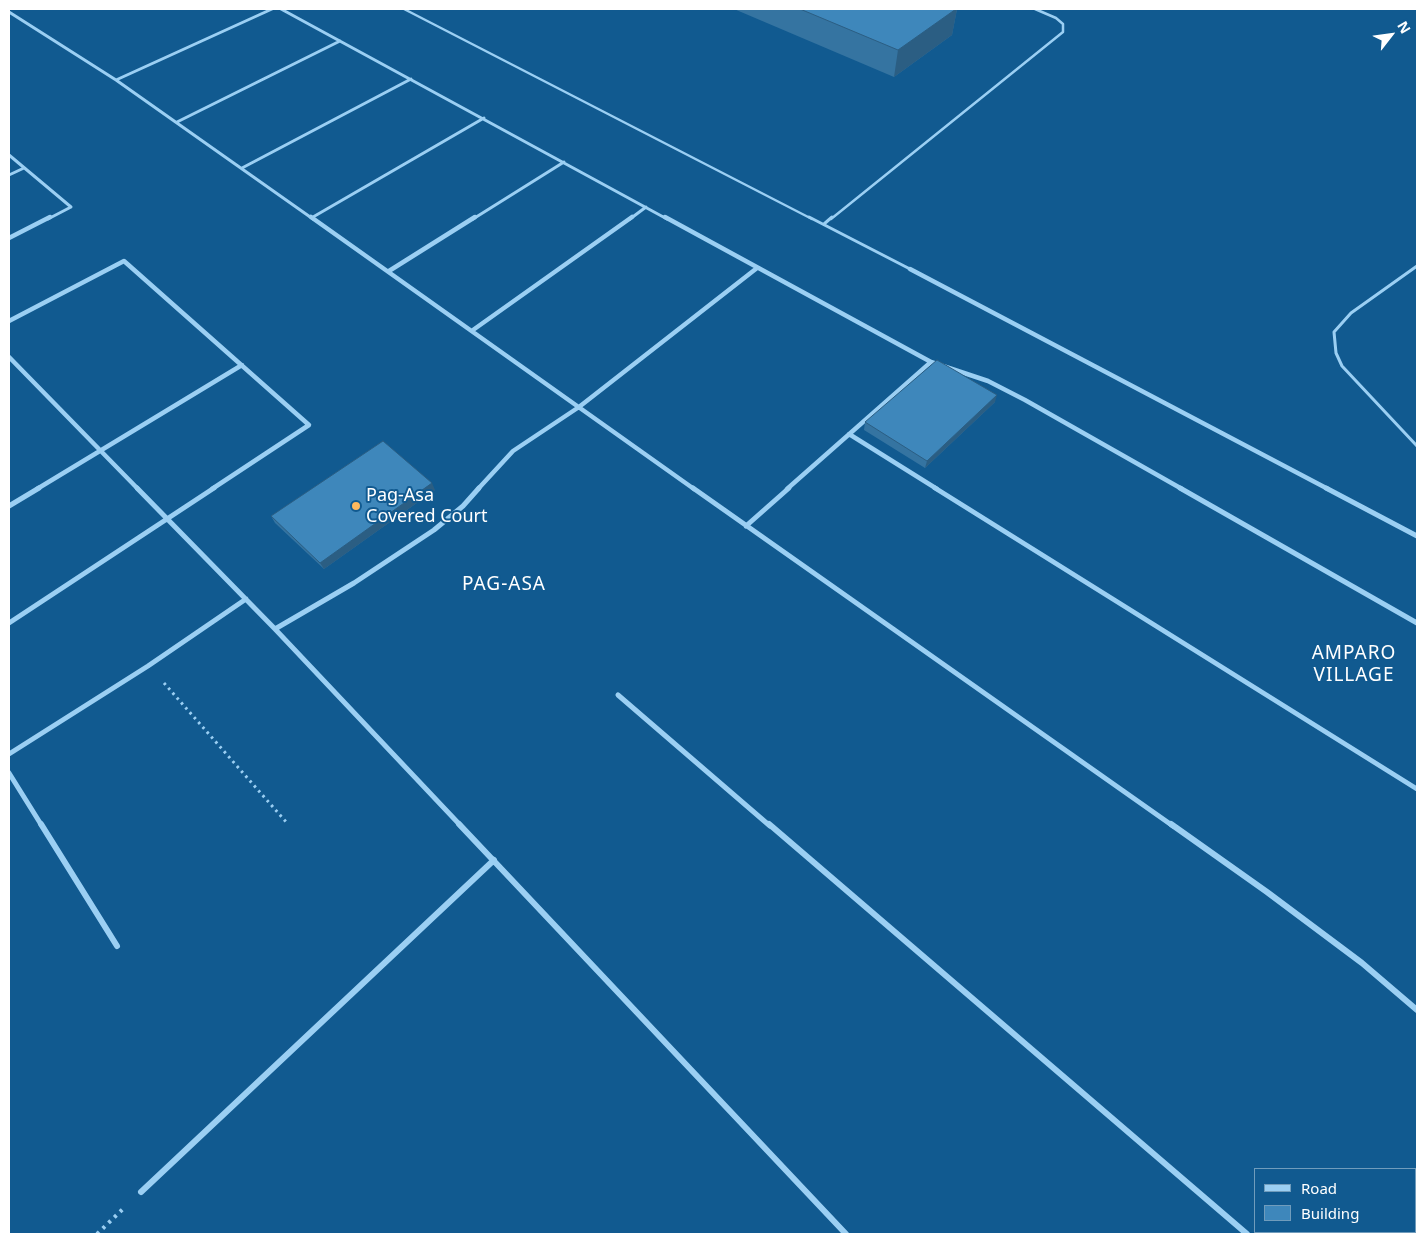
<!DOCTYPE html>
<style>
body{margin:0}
#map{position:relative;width:1426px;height:1243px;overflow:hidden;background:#115a90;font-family:"Noto Sans",sans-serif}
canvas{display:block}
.frame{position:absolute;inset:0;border:10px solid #fff;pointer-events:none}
.legend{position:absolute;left:1254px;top:1168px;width:162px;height:65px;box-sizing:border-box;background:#115a90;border:1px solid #709cbc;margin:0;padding:6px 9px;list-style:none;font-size:15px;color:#fff}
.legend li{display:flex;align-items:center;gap:10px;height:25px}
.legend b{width:25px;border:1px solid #709cbc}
.north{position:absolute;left:1366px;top:10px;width:50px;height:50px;-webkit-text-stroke:4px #115a90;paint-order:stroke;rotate:60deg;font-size:14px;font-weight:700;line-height:20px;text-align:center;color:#fff}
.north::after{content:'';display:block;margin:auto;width:18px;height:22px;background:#fff;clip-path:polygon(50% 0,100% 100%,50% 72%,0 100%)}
</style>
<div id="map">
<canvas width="1426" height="1243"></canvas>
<div class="frame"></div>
<ul class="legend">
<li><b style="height:6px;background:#9bcff3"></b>Road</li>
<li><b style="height:14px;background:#3e87bb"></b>Building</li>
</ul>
<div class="north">N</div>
</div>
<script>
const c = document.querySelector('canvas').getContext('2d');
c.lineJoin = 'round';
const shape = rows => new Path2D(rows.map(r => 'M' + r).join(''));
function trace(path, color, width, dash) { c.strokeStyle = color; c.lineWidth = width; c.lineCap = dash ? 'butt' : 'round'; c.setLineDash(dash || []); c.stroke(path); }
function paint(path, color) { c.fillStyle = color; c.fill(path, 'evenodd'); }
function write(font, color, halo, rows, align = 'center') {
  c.font = font + ' "Noto Sans",sans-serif'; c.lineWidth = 4; c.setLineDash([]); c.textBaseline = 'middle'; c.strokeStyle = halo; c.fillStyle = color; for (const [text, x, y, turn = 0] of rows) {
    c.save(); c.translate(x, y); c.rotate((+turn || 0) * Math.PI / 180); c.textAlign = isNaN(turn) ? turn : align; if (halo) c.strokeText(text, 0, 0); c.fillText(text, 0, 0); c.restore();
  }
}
trace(shape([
 [164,683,287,823]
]), '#9bcff3', 3, [2.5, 4]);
trace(shape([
 [97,1234,125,1207]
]), '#9bcff3', 4, [3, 5]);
trace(shape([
 [404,9,812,219],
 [831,219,1063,32,1063,24,1056,18,1035,9]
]), '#9bcff3', 2.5);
trace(shape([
 [809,217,910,269],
 [824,224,832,217],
 [1417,266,1351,313,1334,332,1336,353,1342,366,1417,446]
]), '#9bcff3', 3);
trace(shape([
 [281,9,667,219],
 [9,12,116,80,313,219],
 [116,80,272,9],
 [177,122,340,41],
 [9,155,71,207,48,219],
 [242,168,411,79],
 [9,175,24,168],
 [313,217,484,118],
 [473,219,564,162],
 [630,219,646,207]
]), '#9bcff3', 3);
trace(shape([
 [311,217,694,489],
 [665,217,931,362,988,381,1025,400,1182,489],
 [9,238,50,217],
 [910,269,1328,489],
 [389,271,475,217],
 [9,321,124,261,309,425,212,489],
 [473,330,632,217],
 [9,357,138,489],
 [849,434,937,489],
 [37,489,242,365],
 [478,489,513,451,579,407,757,268],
 [787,489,931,362]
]), '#9bcff3', 4.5);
trace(shape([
 [137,488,275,629,461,826],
 [693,488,1173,826],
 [935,488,1417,789],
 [1180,488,1417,623],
 [1326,488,1417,536],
 [9,506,39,488],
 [746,526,789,488],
 [9,623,214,488],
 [275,629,354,583,434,530,463,506,479,488],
 [618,695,770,826],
 [9,754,148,666,246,599],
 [9,773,42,826]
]), '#9bcff3', 5);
trace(shape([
 [41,824,117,946],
 [459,824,846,1234],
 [769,824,1247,1234],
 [1171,824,1267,892,1362,963,1417,1010],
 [141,1192,494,860]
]), '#9bcff3', 6);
paint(shape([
 [734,9,957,9,952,35,894,77],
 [995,402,925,468,864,430,865,422],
 [435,490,324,569,275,523,271,516]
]), '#3574a1');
paint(shape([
 [956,9,957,9,952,35,894,77,898,50],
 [997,395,995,402,925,468,927,461],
 [432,483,435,490,324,569,320,563]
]), '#2b5e83');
const building = shape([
 [800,9,956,9,898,50,800,9],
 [937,360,997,395,927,461,865,422,937,360],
 [383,441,432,483,320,563,271,516,383,441]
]);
paint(building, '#3e87bb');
trace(building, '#2b5e83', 1);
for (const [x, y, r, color] of [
 [356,506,5,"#ffb95d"]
]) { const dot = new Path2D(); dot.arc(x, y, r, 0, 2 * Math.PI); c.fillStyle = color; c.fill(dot); trace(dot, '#115a90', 2); }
write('18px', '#fff', '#115a90', [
 ["Pag-Asa",366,496],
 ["Covered Court",366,517]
], 'left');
c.letterSpacing = '1px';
write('19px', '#fff', '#115a90', [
 ["PAG-ASA",504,585],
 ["AMPARO",1354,654],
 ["VILLAGE",1354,676]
]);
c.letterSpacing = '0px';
</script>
